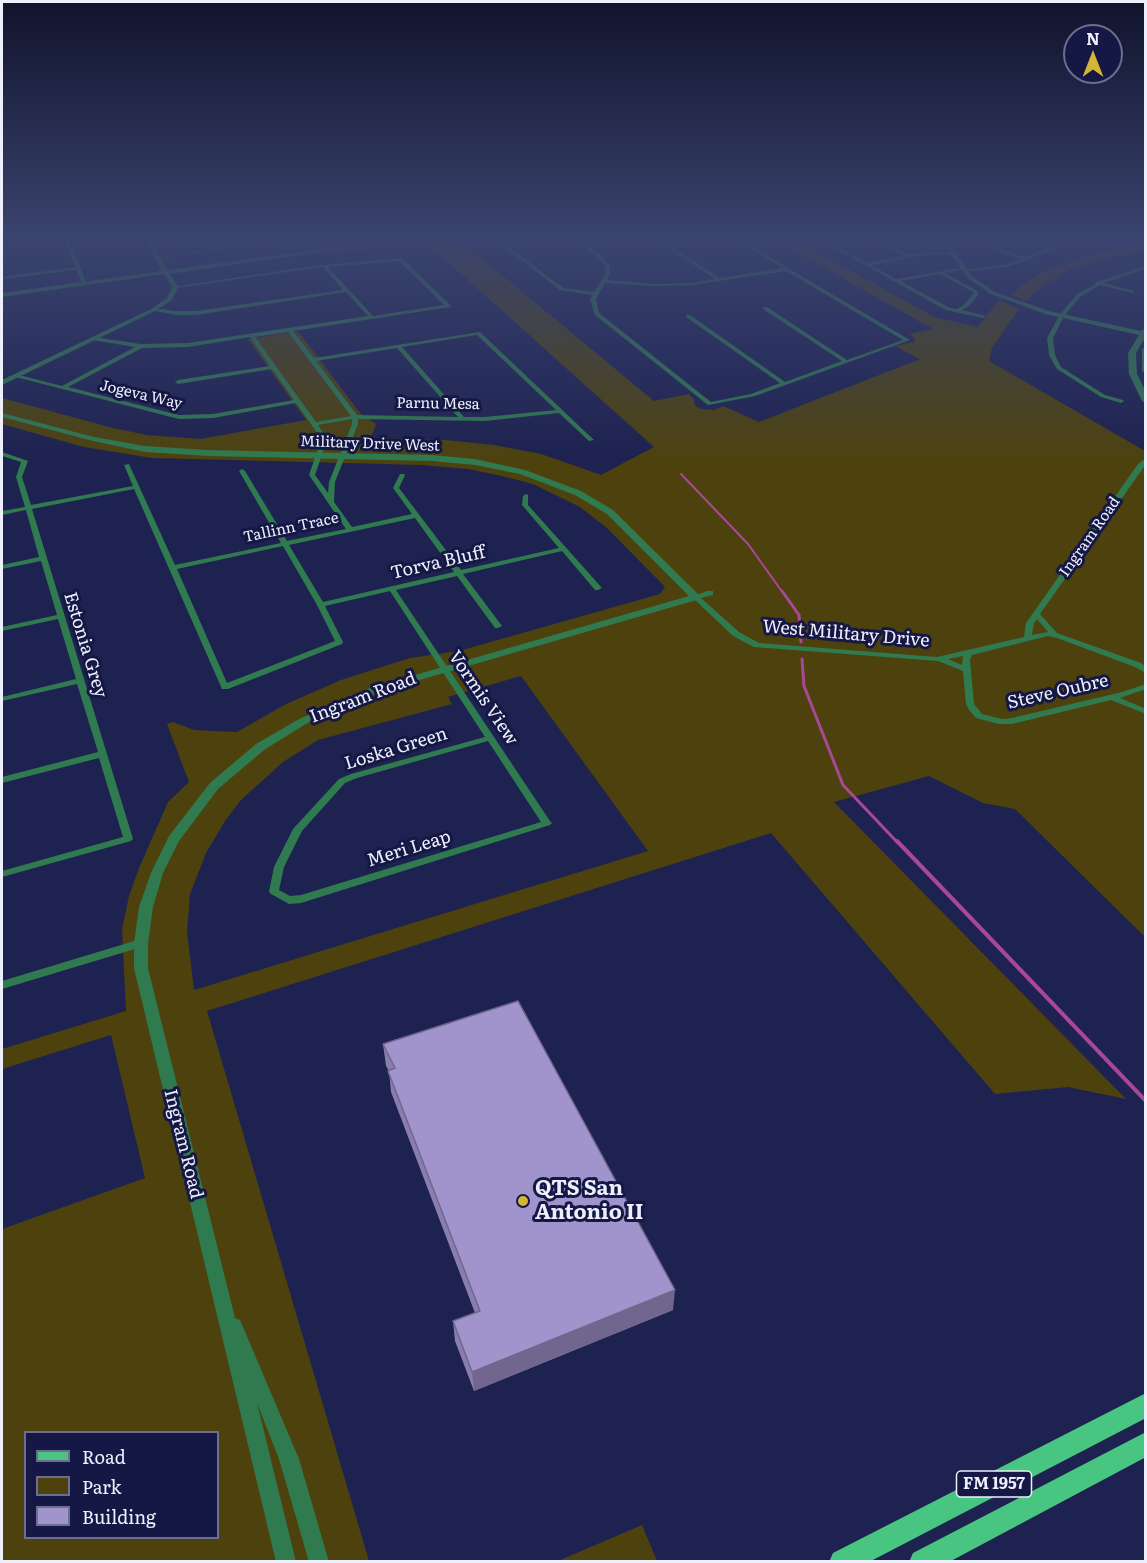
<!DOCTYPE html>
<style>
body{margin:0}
#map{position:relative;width:1147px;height:1563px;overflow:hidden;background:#1e2250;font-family:Literata,serif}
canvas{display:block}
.frame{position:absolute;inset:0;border:3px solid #edf0fc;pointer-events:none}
.legend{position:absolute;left:24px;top:1431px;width:195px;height:108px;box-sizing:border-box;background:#151844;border:2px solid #6b6e8e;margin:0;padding:8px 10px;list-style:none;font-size:18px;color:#edf0fc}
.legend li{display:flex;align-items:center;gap:12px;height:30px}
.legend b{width:30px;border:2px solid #6b6e8e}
.north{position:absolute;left:1063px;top:24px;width:60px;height:60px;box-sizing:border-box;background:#151844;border:2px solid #6b6e8e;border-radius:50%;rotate:0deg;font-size:16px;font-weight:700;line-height:24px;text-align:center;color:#edf0fc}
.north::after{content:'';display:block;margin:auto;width:21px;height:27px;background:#d3b635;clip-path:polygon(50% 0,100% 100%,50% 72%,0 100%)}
</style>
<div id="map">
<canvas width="1147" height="1563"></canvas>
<div class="frame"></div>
<ul class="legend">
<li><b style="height:8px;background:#48c681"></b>Road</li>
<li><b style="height:16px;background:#4d420e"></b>Park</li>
<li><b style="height:16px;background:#a193cb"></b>Building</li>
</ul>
<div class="north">N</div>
</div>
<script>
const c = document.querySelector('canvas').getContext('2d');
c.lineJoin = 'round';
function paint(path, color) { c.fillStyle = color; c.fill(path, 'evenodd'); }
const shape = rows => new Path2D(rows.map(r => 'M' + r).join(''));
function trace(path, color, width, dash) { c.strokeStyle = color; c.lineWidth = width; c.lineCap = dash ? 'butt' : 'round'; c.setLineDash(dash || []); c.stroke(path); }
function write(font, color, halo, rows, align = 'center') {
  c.font = font + ' Literata,serif'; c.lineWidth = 6; c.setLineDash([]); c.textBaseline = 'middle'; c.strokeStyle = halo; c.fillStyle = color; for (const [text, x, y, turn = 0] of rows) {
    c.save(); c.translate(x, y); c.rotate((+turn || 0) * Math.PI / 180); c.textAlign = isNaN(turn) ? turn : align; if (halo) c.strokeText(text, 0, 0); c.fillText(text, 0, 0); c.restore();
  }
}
paint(shape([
 [407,241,461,241,654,401,689,394,694,400,695,406,702,409,714,410,723,406,759,422,920,359,895,346,914,342,915,339,910,334,933,329,777,241,798,241,934,317,978,327,999,300,1019,309,992,348,989,361,1145,451,1145,937,1015,809,983,803,929,776,834,802,1126,1099,1068,1087,995,1094,771,833,207,1011,369,1561,2,1561,2,1229,145,1178,111,1035,2,1069,2,1049,126,1011,122,929,129,896,139,868,168,802,189,782,167,724,173,722,194,730,237,732,286,704,341,680,410,658,459,651,660,594,665,587,607,528,580,507,533,484,502,476,468,469,422,465,152,458,84,447,2,424,2,398,113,428,147,435,200,439,306,420,248,339,298,331,360,413,376,424,371,438,446,440,494,445,541,454,601,475,654,447,429,245,310,254],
 [521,676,648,851,194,990,187,932,190,894,206,853,225,821,241,800,283,762,318,740,452,704,448,697],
 [26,1432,218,1432,218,1538,26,1538],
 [1140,241,1145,241,1145,250,1098,260,1068,270,1038,289,1026,301,1011,295,1030,279,1046,270,1083,257,1138,244],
 [642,1525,657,1561,558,1561]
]), '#4d420e');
trace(shape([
 [681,474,748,544,783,593]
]), '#aa4897', 2);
trace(shape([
 [782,591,799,615,801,642],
 [802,659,804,686,843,785,898,843]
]), '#aa4897', 3);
trace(shape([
 [897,841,1146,1101]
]), '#aa4897', 4);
paint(shape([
 [65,241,69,241,81,268,86,284,82,283,76,270,2,279,2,277,75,267,65,241],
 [273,241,283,241,158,258,156,257,273,241],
 [577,241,582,241,599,253,609,264,610,274,607,280,655,284,692,283,715,279,658,241,663,241,720,278,782,268,737,241,742,241,910,340,755,396,708,405,595,315,590,299,593,295,560,290,503,246,507,245,563,288,594,292,606,274,605,265,595,255,577,241],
 [786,271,903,340,847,360,767,307,763,307,763,309,842,361,785,382,690,315,686,315,686,317,780,383,751,394,711,402,599,313,596,299,605,283,655,286,692,285,786,271],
 [822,241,827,241,867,263,905,256,875,241,880,241,911,255,924,253,955,252,955,254,953,254,924,255,871,265,896,279,966,267,966,269,945,273,978,291,978,295,969,306,962,310,986,316,983,318,946,310,822,241],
 [940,274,973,292,973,294,965,304,957,309,950,308,900,281,940,274],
 [987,241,992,241,1004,250,1025,257,1053,246,1058,241,1062,241,1057,248,1011,266,964,272,964,271,966,270,1008,264,1021,259,1000,252,987,241],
 [402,258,450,305,450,307,293,331,314,358,480,332,594,440,589,441,559,413,485,421,358,419,358,424,335,482,334,502,352,527,412,514,393,488,400,474,404,474,405,475,399,488,461,570,559,548,522,505,523,496,526,494,528,495,528,505,602,588,598,590,595,590,562,551,463,574,502,626,498,628,495,628,457,576,396,590,550,821,552,823,550,825,301,903,289,904,271,894,269,892,274,867,293,829,339,779,351,774,485,737,390,591,325,606,343,642,342,644,228,689,222,689,134,489,32,509,133,839,131,841,2,877,2,871,123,837,99,758,2,783,2,777,98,752,77,684,2,701,2,697,76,679,58,619,2,631,2,627,57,615,41,561,2,569,2,565,39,557,26,510,2,515,2,511,25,507,16,477,21,462,2,456,2,452,28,461,22,477,31,505,133,486,124,465,129,464,175,565,281,543,239,471,242,469,245,471,287,541,346,529,309,475,320,443,318,434,296,403,213,418,179,419,12,376,15,374,62,386,135,347,92,340,91,339,94,337,141,344,188,343,368,316,346,292,196,315,176,315,150,310,153,308,176,311,196,311,343,290,323,267,175,288,173,287,312,266,402,258],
 [399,261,444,305,373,316,328,267,399,261],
 [288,332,351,416,316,422,255,337,288,332],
 [477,335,556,410,485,417,464,417,402,347,477,335],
 [250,337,270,366,178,380,175,382,178,384,272,369,294,400,213,414,179,415,68,387,142,348,188,347,250,337],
 [397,348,458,417,357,415,316,361,397,348],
 [352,419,352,424,329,482,328,493,315,475,326,443,324,434,318,425,352,419],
 [415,518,454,572,323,602,289,545,415,518],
 [283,546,317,605,335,641,227,683,177,569,283,546],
 [488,741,541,822,301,895,290,896,279,890,284,867,302,831,345,783,357,778,488,741],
 [1146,266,1146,269,1104,283,1133,291,1133,293,1100,285,1081,296,1064,316,1053,338,1055,355,1061,367,1105,395,1123,400,1124,401,1121,403,1101,397,1057,369,1049,355,1047,338,1059,316,1077,294,1096,284,1096,282,1146,266],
 [1146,458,1146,464,1040,614,1057,633,1141,663,1146,667,1146,673,1135,667,1057,638,1048,636,972,655,970,660,974,704,982,714,1002,719,1012,718,1122,692,1146,684,1146,689,1120,698,1146,709,1146,714,1111,700,1012,724,999,724,976,718,969,710,966,704,963,671,938,661,754,647,733,636,692,597,707,591,713,591,713,595,701,598,739,632,759,643,937,657,1024,637,1026,623,1138,464,1146,458],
 [1037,619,1048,632,1032,635,1034,623,1037,619],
 [963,656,962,665,948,659,963,656],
 [141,939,145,940,146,943,145,946,2,989,2,981,141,939]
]), '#307a50');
paint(shape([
 [145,241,151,241,168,270,381,241,395,241,170,274,178,287,172,300,155,311,2,385,2,380,151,309,167,298,172,287,164,274,2,297,2,293,162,271,145,241],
 [941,241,947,241,973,277,995,292,1049,311,1141,331,1146,327,1146,336,1136,353,1137,374,1146,392,1146,403,1142,401,1129,374,1128,353,1139,335,1045,314,991,294,969,279,941,241],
 [1146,347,1146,373,1142,371,1142,349,1146,347],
 [2,413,94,437,145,446,208,450,432,455,475,459,525,470,581,491,613,510,701,597,700,599,378,692,309,722,264,750,218,789,179,841,163,873,153,907,148,943,148,968,235,1318,240,1320,299,1459,329,1562,309,1562,279,1459,257,1403,296,1562,276,1562,134,968,134,943,139,907,151,873,169,836,210,783,256,744,301,718,370,688,689,596,607,514,575,495,520,474,475,465,432,461,208,456,145,452,93,441,2,417,2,413]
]), '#307a50');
paint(shape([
 [1146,1393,1146,1418,869,1562,829,1562,833,1553,1146,1393],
 [1146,1432,1146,1457,949,1562,909,1562,913,1553,1146,1432]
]), '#48c681');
paint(shape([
 [383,1044,673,1310,474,1391,455,1341,453,1321,475,1313,391,1092,389,1071,386,1066]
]), '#8a7eaf');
paint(shape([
 [675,1290,673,1310,474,1391,472,1372]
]), '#71678e');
const building = shape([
 [518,1001,675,1290,472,1372,453,1321,480,1311,388,1071,395,1068,383,1044,518,1001]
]);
paint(building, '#a193cb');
trace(building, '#71678e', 1.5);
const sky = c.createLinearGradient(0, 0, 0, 460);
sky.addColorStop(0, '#10132c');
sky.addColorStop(0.52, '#3b446f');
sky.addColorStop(1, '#3b446f00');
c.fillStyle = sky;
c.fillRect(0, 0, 1147, 460);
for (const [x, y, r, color] of [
 [523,1201,6,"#d3b635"]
]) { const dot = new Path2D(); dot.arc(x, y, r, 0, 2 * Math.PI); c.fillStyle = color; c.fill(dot); trace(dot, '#151844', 2); }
write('15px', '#edf0fc', '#151844', [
 ["Jogeva Way",141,395,13],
 ["Parnu Mesa",438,404,1],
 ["Military Drive West",370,444,2],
 ["Tallinn Trace",291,528,-12],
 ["Ingram Road",1090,537,-55]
]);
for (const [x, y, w] of [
 [994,1484,75]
]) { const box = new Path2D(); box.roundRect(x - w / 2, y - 13, w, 26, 4.5); c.fillStyle = '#151844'; c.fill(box); trace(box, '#edf0fc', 1.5); }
write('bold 16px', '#edf0fc', null, [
 ["FM 1957",994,1484]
]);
write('18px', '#edf0fc', '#151844', [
 ["Torva Bluff",438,563,-13],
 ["West Military Drive",846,634,5],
 ["Estonia Grey",85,645,73],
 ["Steve Oubre",1058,692,-13],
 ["Ingram Road",363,698,-21],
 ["Vormis View",483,698,56],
 ["Loska Green",396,749,-17],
 ["Meri Leap",409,849,-17],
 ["Ingram Road",183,1144,76]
]);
write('bold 21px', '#edf0fc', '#151844', [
 ["QTS San",535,1189],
 ["Antonio II",535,1213]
], 'left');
</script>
